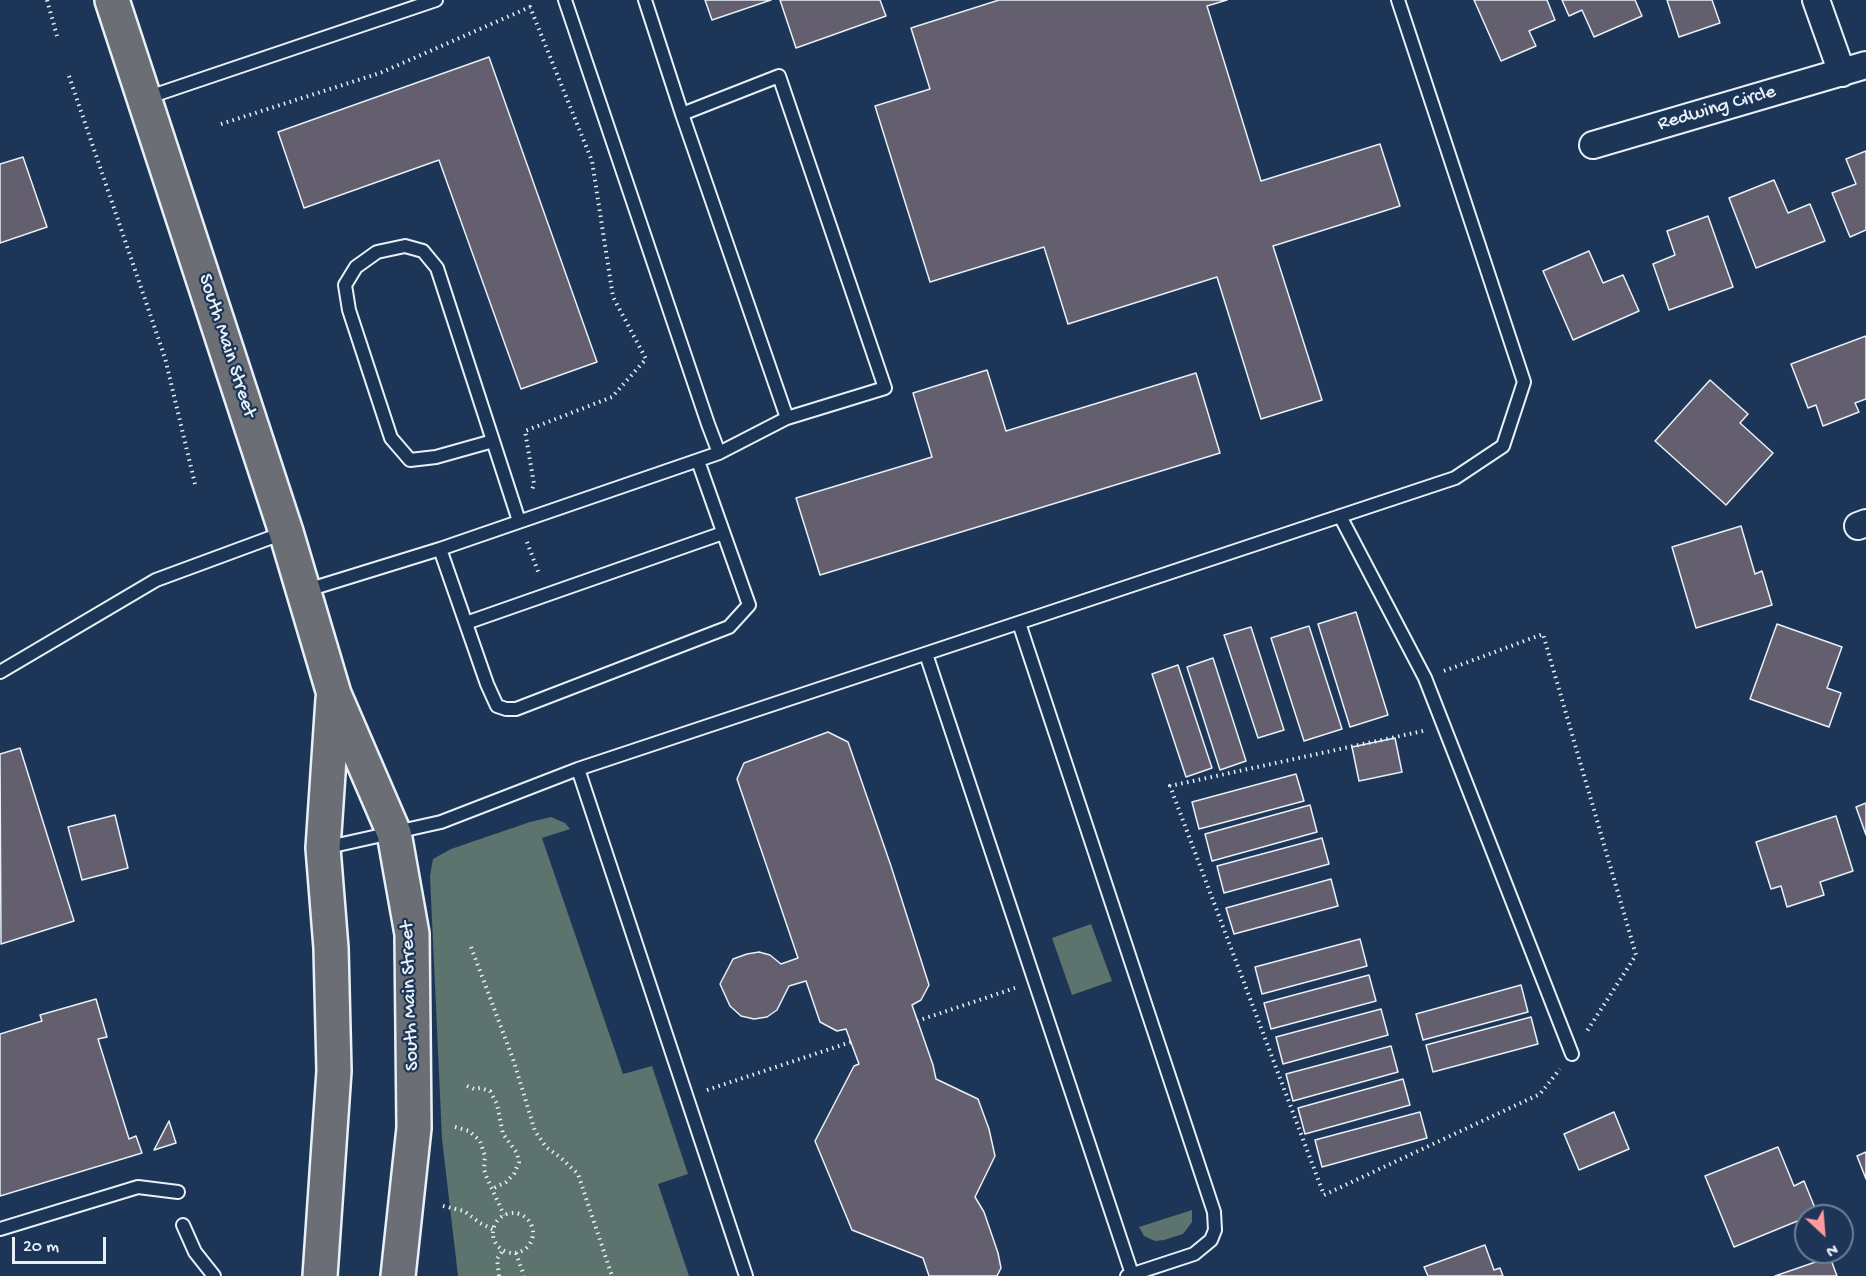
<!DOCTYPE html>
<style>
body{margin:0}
#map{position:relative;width:1866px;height:1276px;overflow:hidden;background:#1d3557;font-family:"Gochi Hand",sans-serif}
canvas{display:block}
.north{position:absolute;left:1794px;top:1204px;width:60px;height:60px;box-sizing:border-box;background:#1d3557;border:2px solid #6e8097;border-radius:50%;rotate:154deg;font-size:16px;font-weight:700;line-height:24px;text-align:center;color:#e8f1f8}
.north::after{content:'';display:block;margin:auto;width:21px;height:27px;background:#ff9aa2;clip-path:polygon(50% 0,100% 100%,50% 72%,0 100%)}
.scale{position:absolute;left:12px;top:1237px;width:94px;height:27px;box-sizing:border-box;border:3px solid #e8f1f8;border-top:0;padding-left:8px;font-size:18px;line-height:21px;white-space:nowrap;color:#e8f1f8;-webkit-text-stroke:4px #1d3557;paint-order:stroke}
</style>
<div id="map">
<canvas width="1866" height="1276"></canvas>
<div class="north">N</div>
<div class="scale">20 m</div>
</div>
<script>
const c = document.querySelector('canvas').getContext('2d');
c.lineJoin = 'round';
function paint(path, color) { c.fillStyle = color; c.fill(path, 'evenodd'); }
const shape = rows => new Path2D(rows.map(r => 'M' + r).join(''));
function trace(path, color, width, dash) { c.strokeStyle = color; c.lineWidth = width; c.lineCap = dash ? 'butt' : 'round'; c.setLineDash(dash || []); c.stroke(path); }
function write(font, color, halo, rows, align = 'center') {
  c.font = font + ' "Gochi Hand",sans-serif'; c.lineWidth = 4.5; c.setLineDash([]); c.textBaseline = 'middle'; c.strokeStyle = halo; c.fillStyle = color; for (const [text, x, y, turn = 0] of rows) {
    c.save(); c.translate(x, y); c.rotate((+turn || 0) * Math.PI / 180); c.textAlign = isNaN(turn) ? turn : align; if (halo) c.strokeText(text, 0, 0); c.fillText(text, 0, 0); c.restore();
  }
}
paint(shape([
 [551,817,565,823,570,829,542,838,623,1074,652,1066,688,1174,658,1184,689,1276,458,1276,442,1139,430,876,433,859,451,849,530,822],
 [1091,924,1112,981,1072,995,1052,938],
 [1192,1210,1192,1222,1183,1234,1164,1240,1155,1241,1144,1236,1139,1227]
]), '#5d736e');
const building = shape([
 [705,0,771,0,712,20,705,0],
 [780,0,880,0,886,16,796,48,780,0],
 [999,0,1227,0,1207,6,1261,181,1380,144,1400,206,1273,246,1322,400,1261,419,1217,277,1068,324,1044,247,930,282,875,106,930,89,911,28,999,0],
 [1474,0,1547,0,1555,20,1529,31,1536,46,1501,61,1474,0],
 [1562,0,1635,0,1642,16,1594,37,1582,10,1569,16,1562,0],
 [1667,0,1712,0,1720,23,1679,37,1667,0],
 [489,57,597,362,521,389,439,160,304,208,278,132,489,57],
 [1866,151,1866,230,1850,237,1832,193,1856,184,1846,159,1866,151],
 [23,157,47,227,0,243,0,164,23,157],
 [1774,180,1788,213,1810,204,1825,241,1756,268,1729,198,1774,180],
 [1708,216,1733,287,1669,310,1653,264,1675,255,1667,231,1708,216],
 [1589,251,1603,283,1623,275,1639,311,1573,340,1543,271,1589,251],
 [1866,336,1866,399,1855,403,1859,412,1823,426,1816,405,1808,408,1791,364,1866,336],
 [987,370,1006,431,1196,373,1220,453,820,575,796,498,932,457,913,393,987,370],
 [1710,380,1748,414,1740,423,1773,453,1726,505,1655,441,1710,380],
 [1741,526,1755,574,1762,571,1772,605,1696,628,1672,547,1741,526],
 [1356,612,1388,715,1350,727,1318,624,1356,612],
 [1777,624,1842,647,1827,688,1841,693,1829,727,1750,699,1777,624],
 [1309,626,1342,729,1304,741,1271,638,1309,626],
 [1251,627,1284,730,1258,738,1224,635,1251,627],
 [1213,658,1246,761,1220,770,1187,667,1213,658],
 [1178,665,1212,768,1186,777,1152,674,1178,665],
 [828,732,848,742,891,866,929,985,921,1000,912,1005,933,1065,936,1079,978,1099,989,1129,995,1156,975,1197,984,1212,998,1253,1001,1268,997,1276,929,1276,923,1258,852,1230,815,1141,854,1066,859,1064,846,1029,837,1031,820,1022,806,981,789,986,777,1010,767,1017,754,1019,741,1016,730,1006,720,984,733,959,747,954,759,952,770,955,781,964,798,958,737,779,744,763,828,732],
 [1395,738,1402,772,1359,781,1352,747,1395,738],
 [20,748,74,921,1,944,0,754,20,748],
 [1296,774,1304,801,1199,829,1192,802,1296,774],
 [1866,803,1866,835,1856,807,1866,803],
 [1310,805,1317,832,1212,861,1205,834,1310,805],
 [115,815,128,868,82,880,68,827,115,815],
 [1836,816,1853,871,1820,882,1824,895,1787,907,1781,886,1771,889,1756,842,1836,816],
 [1322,838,1329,864,1224,893,1217,866,1322,838],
 [1331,879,1338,906,1234,934,1226,908,1331,879],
 [1360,939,1367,966,1262,994,1255,967,1360,939],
 [1369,975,1376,1001,1271,1029,1264,1003,1369,975],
 [1521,985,1528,1012,1423,1040,1416,1014,1521,985],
 [96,999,107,1037,98,1039,129,1139,136,1136,142,1153,0,1196,0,1034,42,1021,40,1015,96,999],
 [1381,1009,1388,1035,1283,1064,1276,1037,1381,1009],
 [1531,1017,1538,1044,1433,1072,1426,1045,1531,1017],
 [1391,1046,1398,1072,1293,1101,1286,1074,1391,1046],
 [1403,1079,1410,1105,1305,1134,1298,1108,1403,1079],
 [1420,1112,1427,1138,1322,1167,1315,1140,1420,1112],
 [1614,1112,1629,1149,1579,1170,1564,1134,1614,1112],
 [169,1121,176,1143,154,1150,169,1121],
 [1778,1147,1794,1186,1804,1181,1817,1213,1734,1247,1705,1176,1778,1147],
 [1866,1152,1866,1179,1857,1156,1866,1152],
 [1485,1245,1494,1270,1500,1268,1503,1276,1428,1276,1424,1267,1485,1245],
 [1830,1257,1837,1276,1775,1276,1830,1257]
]);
paint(building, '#635f6f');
trace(building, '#e8f1f8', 1.5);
const lane = shape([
 [645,0,682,114],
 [146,98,436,0],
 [493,441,436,457,410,460,391,438,349,310,345,285,356,267,377,252,405,246,423,251,437,268,519,521],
 [719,453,787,418,885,388,779,76,682,114,787,418],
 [1340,516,1425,678,1572,1054],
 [440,549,487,684,497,706,506,709,516,709,729,627,749,605,698,461],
 [304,591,440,549,719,453,708,424,565,0],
 [466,623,723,533],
 [1019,623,1214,1212,1215,1230,1211,1240,1194,1254,1127,1276],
 [926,654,1132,1274],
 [0,672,156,580,286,532],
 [578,769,746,1276],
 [324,848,441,822,578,769,1455,478,1503,446,1524,382,1398,0],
 [183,1225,195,1252,214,1276],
 [0,1229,138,1187,178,1192]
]);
const street = shape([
 [1816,0,1842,73],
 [1593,145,1866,65],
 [1858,526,1866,523]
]);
const primary = shape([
 [112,0,286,532,334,694,394,833,412,934,414,1128,398,1276],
 [320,1276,334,1071,331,948,323,848,333,699]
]);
trace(lane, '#e8f1f8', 16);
trace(street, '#e8f1f8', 30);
trace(primary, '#e8f1f8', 38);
trace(shape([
 [47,0,57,36],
 [69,76,165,358,195,484],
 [221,124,380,73,530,7,592,161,613,297,646,359,612,397,525,431,534,484,532,490],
 [527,542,539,574],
 [1444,671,1543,634,1636,955,1587,1031],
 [1423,731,1170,786,1324,1195,1540,1094,1560,1069],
 [471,947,513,1059,535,1131,546,1147,561,1158,578,1174,612,1276],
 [917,1021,1015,988],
 [467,1086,474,1089,480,1088,490,1091,497,1104,503,1134,517,1153,519,1162,514,1174,506,1182,492,1189],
 [707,1090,851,1042],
 [455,1127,469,1131,480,1141,485,1156,484,1169,486,1176,504,1215],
 [443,1206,464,1211,480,1223,494,1230],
 '493 1233a20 20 0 1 1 40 0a20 20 0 1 1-40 0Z',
 [516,1253,524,1276],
 [499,1276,497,1259,503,1250]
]), '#e8f1f8', 4, [1.5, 4.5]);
trace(lane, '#1d3557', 12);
trace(street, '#1d3557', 26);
trace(primary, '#6b6f75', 33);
write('20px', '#e8f1f8', '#1d3557', [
 ["Redwing Circle",1717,109,-16],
 ["South Main Street",226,346,72],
 ["South Main Street",411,996,-92]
]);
</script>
